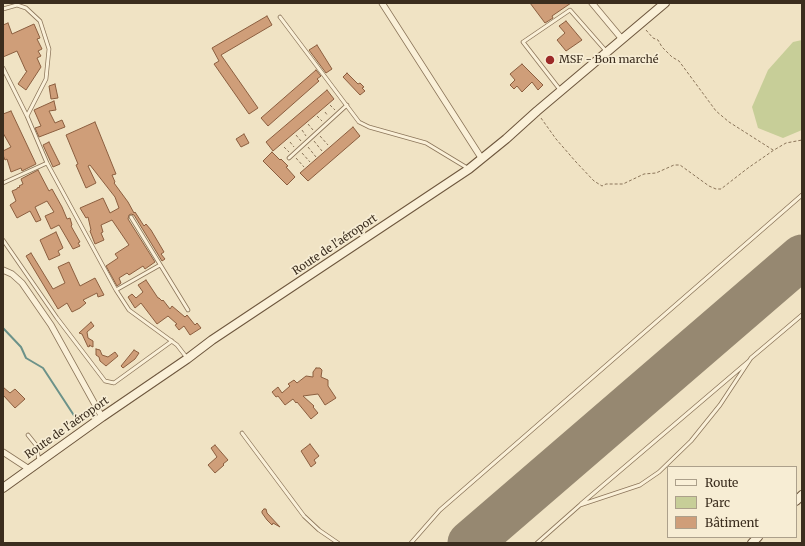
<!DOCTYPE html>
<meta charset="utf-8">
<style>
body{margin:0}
#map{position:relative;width:805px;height:546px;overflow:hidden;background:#f0e3c4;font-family:Merriweather,serif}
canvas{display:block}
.frame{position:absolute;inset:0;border:4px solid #3b2d1e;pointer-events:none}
.legend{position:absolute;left:667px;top:466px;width:130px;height:72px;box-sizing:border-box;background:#f7edd4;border:1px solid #aca08b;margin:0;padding:5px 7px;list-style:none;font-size:12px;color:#3b2d1e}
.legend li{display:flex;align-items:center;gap:8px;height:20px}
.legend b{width:20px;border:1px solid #aca08b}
</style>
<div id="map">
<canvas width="805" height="546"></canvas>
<div class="frame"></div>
<ul class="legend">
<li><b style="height:5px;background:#faf0d8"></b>Route</li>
<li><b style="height:11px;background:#c7ce98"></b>Parc</li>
<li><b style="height:11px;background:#cf9e79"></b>Bâtiment</li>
</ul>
</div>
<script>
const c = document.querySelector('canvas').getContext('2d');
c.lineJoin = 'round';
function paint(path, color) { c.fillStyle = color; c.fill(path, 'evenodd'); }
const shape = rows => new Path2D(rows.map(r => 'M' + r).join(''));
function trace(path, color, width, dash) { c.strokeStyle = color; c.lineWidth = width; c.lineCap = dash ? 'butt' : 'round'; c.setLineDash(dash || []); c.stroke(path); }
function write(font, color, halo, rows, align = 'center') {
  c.font = font + ' Merriweather,serif'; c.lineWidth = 3.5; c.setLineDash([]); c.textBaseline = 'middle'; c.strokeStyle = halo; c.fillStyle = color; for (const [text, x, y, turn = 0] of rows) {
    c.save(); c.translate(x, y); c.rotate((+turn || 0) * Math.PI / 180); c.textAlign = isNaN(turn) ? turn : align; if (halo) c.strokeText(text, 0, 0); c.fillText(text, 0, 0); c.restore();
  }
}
paint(shape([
 [802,40,802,130,783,138,758,128,752,107,768,70,793,42]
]), '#c7ce98');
trace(shape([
 [3,328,21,347,26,358,43,368,75,417]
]), '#6c9289', 2);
trace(shape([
 [470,543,802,257]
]), '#968871', 45);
const building = shape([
 [530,3,571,3,552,16,553,18,545,23,530,3],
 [267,16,272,25,221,55,258,108,249,114,214,64,219,61,212,48,267,16],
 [566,21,582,40,566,51,557,40,565,33,559,26,566,21],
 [8,23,12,34,34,24,40,38,37,39,42,49,38,51,41,56,37,58,41,67,26,90,18,84,27,71,26,71,17,51,3,57,3,25,8,23],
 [317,45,332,69,326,73,309,50,317,45],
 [522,64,543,85,538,90,532,82,522,92,517,86,514,89,510,85,515,80,510,74,522,64],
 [316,70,321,76,317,79,319,81,268,126,261,118,316,70],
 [347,73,358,84,360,83,364,87,362,88,365,91,360,95,343,77,347,73],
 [55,84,58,98,51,99,49,86,55,84],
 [327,90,334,99,273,151,266,142,327,90],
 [54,101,56,110,49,111,55,123,62,120,65,127,39,137,35,128,41,126,34,110,54,101],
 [11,111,36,164,22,171,21,168,11,172,7,159,5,160,3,155,3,151,11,147,3,133,3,114,11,111],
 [95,122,116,174,112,175,115,182,114,183,128,202,134,213,135,212,144,226,146,224,151,230,164,252,161,254,165,259,162,261,134,215,131,214,129,215,128,219,155,262,145,269,143,266,129,275,127,273,119,278,121,283,117,286,106,266,118,258,115,254,129,245,112,220,101,225,103,232,101,233,104,240,95,244,90,231,91,230,88,217,86,218,80,208,103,198,110,213,119,208,115,197,90,165,88,166,96,183,86,188,76,165,78,164,66,135,95,122],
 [353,127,360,136,308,181,300,173,353,127],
 [244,134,249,143,241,147,236,139,244,134],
 [49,142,60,164,53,167,43,145,49,142],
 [272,152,280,160,281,159,288,166,286,167,295,177,287,185,263,161,272,152],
 [38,170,49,191,52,189,62,207,67,219,70,218,72,225,71,226,80,242,78,243,80,246,73,249,59,225,51,229,45,216,54,212,47,201,35,207,41,220,36,222,30,211,17,218,10,205,16,201,12,191,17,189,17,188,20,187,19,186,23,184,21,179,38,170],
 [56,232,63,248,58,251,60,255,49,260,40,240,56,232],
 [31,253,53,289,65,283,58,267,69,262,80,286,95,278,104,295,98,297,97,293,83,300,86,303,80,308,72,312,67,303,58,309,26,256,31,253],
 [146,280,158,298,159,298,162,301,163,300,170,309,172,306,185,317,187,315,195,325,197,323,201,328,190,335,184,326,179,330,175,325,177,324,168,316,157,324,141,303,135,308,128,297,132,294,136,298,143,292,138,285,146,280],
 [91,322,94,326,87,332,88,338,93,341,93,347,89,345,90,346,88,347,82,334,79,333,91,322],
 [96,349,100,350,102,355,108,357,115,352,118,356,106,366,100,361,99,357,96,355,96,349],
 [134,350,139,353,135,359,123,368,121,366,134,350],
 [316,368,320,368,322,370,321,377,328,380,328,386,336,398,325,405,318,394,303,396,314,406,313,407,318,413,311,419,297,402,296,403,293,399,285,405,278,396,276,397,272,392,278,387,282,393,290,386,288,384,294,380,297,383,306,376,313,377,313,372,316,368],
 [3,387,10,393,15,389,25,399,15,408,3,395,3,387],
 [310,444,319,456,314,460,316,463,311,467,301,451,310,444],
 [215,445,228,460,223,464,224,465,215,473,208,465,217,457,211,448,215,445],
 [264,509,266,509,267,513,280,527,273,523,272,525,267,520,262,513,262,511,264,509]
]);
paint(building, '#cf9e79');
trace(building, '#8b5e3f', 1);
const lane = shape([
 [3,9,17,5,26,8,40,21,49,49,46,79,27,116,47,163,116,290,129,310,177,345,187,358],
 [280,17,359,122,369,127,426,143,469,169],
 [3,68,27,116],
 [561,91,523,42,570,10,606,51],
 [289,158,347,105],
 [3,183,47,163],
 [131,217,188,310],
 [3,240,57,318,105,381,114,383,172,341],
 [116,290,160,265],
 [242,433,304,516,319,530,338,543],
 [28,435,36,445,39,460],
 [581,504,749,361],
 [411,543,440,510,802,195],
 [537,543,580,505,640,485,659,472,691,441,720,405,751,358,802,315]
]);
const street = shape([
 [382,3,482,159],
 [592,3,622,39],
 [3,270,12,274,22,283,51,325,102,417],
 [3,452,29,469]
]);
const secondary = shape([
 [3,488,102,417,187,359,212,340,469,169,506,139,537,111,665,3],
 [796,501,802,495],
 [752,543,758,537]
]);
trace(lane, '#8b755a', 4.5);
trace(street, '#8b755a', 7);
trace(secondary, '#6d563d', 10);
trace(shape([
 [646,30,653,38,658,40,662,47,672,57,679,61,716,111,729,122,773,150],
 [330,105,335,110],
 [325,112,328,116],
 [317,116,322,121],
 [541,118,556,139,576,162,594,181,602,186,606,184,623,184,644,174,656,173,674,165,680,165,709,186,716,189,721,189,748,168,774,150,786,143,802,140],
 [308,124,313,130],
 [302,130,306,136],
 [296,135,301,141],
 [320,136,328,145],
 [314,141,322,151],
 [290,142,294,147],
 [284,147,289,152],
 [308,147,316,157],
 [302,153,310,162],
 [296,158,304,167]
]), '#8b755a', 1, [3, 2]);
trace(lane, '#faf0d8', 3);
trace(street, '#faf0d8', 5.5);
trace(secondary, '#faf0d8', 8);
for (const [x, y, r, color] of [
 [550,60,5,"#9c2928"]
]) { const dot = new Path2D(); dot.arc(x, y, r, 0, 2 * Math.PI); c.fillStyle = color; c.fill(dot); trace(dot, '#f7edd4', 1.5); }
write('11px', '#3b2d1e', '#f7edd4', [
 ["MSF - Bon marché",559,60]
], 'left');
write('11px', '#3b2d1e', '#f7edd4', [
 ["Route de l'aéroport",335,245,-34],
 ["Route de l'aéroport",67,428,-35]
]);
</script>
